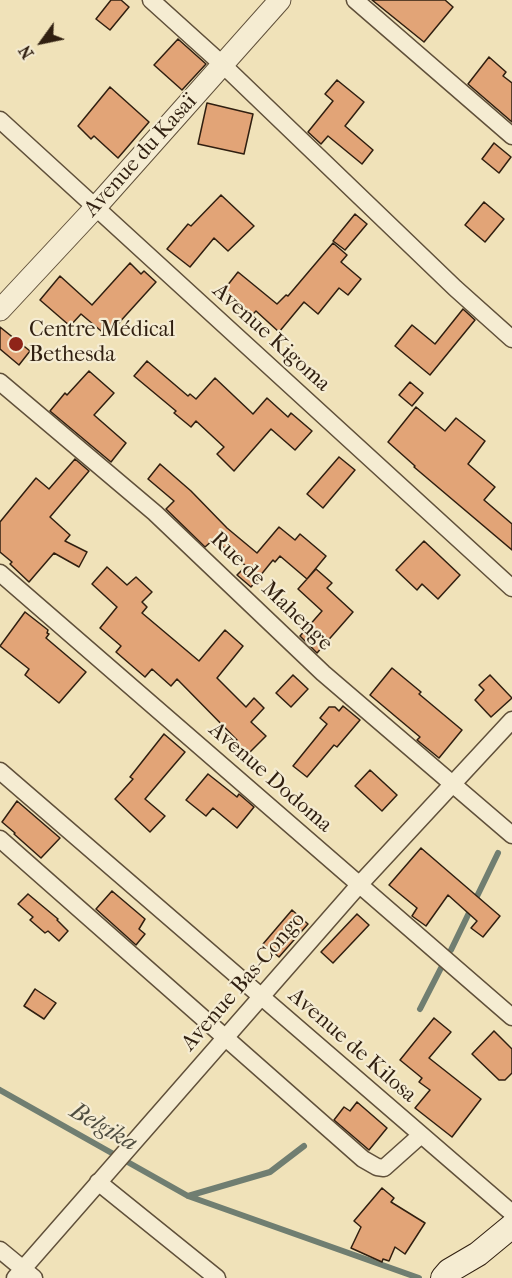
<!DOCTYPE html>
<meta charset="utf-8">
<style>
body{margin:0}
#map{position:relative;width:512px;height:1278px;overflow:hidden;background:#f0e2b9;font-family:"IM FELL French Canon",serif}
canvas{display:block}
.north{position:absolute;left:12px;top:12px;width:60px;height:60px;-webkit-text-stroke:4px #f5ecd2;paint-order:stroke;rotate:237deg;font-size:16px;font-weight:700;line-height:24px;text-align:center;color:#301f10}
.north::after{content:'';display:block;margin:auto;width:21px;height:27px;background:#301f10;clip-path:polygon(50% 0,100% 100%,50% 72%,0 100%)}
</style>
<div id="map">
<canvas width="512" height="1278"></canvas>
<div class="north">N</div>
</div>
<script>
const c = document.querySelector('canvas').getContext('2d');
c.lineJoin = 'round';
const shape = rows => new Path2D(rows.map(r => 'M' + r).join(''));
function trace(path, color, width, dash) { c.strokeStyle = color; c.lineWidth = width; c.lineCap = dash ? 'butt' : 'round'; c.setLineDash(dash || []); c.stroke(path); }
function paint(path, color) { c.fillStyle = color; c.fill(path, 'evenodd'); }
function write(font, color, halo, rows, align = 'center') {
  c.font = font + ' "IM FELL French Canon",serif'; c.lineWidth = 4.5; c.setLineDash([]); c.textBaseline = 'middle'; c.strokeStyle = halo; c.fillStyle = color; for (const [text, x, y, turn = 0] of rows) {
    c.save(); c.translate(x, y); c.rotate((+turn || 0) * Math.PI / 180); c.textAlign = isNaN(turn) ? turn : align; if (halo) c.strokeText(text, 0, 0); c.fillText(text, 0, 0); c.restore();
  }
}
trace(shape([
 [451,950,498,853],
 [420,1009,441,968],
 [0,1090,188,1196,419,1278],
 [188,1196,270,1172,304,1146]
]), '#707e71', 6);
const building = shape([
 [111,0,121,0,129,7,110,30,96,19,111,0],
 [372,0,445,0,453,7,424,42,372,0],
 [178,39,206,64,182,90,154,65,178,39],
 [489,57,506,72,503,76,512,83,512,122,468,84,489,57],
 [337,80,364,102,345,126,373,150,362,164,328,136,321,144,308,132,333,101,325,94,337,80],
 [110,87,149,122,118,158,94,136,91,139,78,126,110,87],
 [207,103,253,114,244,154,198,144,207,103],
 [494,143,511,157,499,173,482,159,494,143],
 [221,195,254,226,228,251,214,238,190,267,167,249,188,224,191,226,221,195],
 [484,202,504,219,485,242,465,225,484,202],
 [355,214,367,224,345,250,333,241,355,214],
 [333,243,347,255,341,262,361,279,348,295,339,288,318,314,304,302,279,332,256,311,252,315,223,291,238,272,277,304,286,295,288,296,333,243],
 [130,263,141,274,144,271,156,282,107,336,81,314,70,326,40,300,60,276,92,305,130,263],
 [463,309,475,320,430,375,395,346,412,325,435,344,463,309],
 [0,327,30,351,19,365,0,349,0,327],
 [147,361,188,396,190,394,196,399,215,378,253,414,267,398,288,417,291,413,312,431,295,450,271,429,234,471,217,454,224,447,196,421,191,427,174,413,176,411,134,376,147,361],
 [89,371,114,393,94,415,126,443,111,462,50,411,65,393,67,395,89,371],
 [410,382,423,393,412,406,399,395,410,382],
 [416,407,445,431,456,418,485,441,468,464,495,487,484,500,512,524,512,550,414,467,415,466,388,442,416,407],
 [339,457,355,470,323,508,307,494,339,457],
 [75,459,89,471,50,517,70,535,65,541,87,552,79,567,54,553,29,582,10,564,12,562,0,552,0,522,36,478,49,489,75,459],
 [160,464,191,491,227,528,257,553,279,527,295,540,300,534,326,556,307,579,280,556,275,562,273,560,251,587,237,575,246,566,214,539,205,547,166,509,174,501,148,479,160,464],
 [424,541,460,575,438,599,422,584,417,590,396,570,424,541],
 [107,567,127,585,136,577,152,592,142,602,147,607,142,613,199,661,225,630,243,646,217,678,246,707,254,698,264,708,251,722,266,736,244,758,231,745,237,740,177,679,171,686,152,669,145,677,116,652,121,646,100,628,117,607,92,584,107,567],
 [316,569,332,583,327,588,353,612,317,653,300,636,322,611,298,589,316,569],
 [25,612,48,630,47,633,49,634,46,638,86,672,59,703,25,675,29,669,0,646,25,612],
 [392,668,421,692,419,694,462,730,439,758,417,740,420,737,370,695,392,668],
 [293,675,308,689,291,707,276,693,293,675],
 [490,675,512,698,491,717,475,700,484,690,479,685,490,675],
 [343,706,360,720,337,747,334,745,307,777,293,766,327,724,320,718,329,707,335,707,339,711,343,706],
 [164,734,185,752,145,799,165,816,150,832,115,799,133,779,130,777,164,734],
 [370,770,397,795,382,811,355,786,370,770],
 [208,774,237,797,239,794,254,807,237,828,213,808,206,816,186,800,208,774],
 [17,801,60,838,41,858,14,834,15,833,2,822,17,801],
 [421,848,500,916,483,937,471,928,477,921,448,895,426,926,412,916,417,908,389,885,421,848],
 [112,891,145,919,139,929,145,934,136,945,96,909,112,891],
 [28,894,58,919,57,920,68,931,59,941,48,931,45,933,30,920,33,917,18,904,28,894],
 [292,910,308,924,279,957,263,944,292,910],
 [357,914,369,925,333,963,321,952,357,914],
 [35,989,56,1003,44,1019,24,1006,35,989],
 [434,1018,451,1032,429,1058,481,1099,452,1137,415,1108,430,1090,419,1082,422,1078,400,1060,434,1018],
 [494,1031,512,1049,512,1073,505,1080,499,1080,472,1054,494,1031],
 [357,1102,387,1128,369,1150,334,1120,344,1107,350,1111,357,1102],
 [382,1188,394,1198,391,1202,425,1223,405,1254,395,1247,389,1261,383,1259,382,1262,351,1248,361,1227,354,1221,382,1188]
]);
paint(building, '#e2a477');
trace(building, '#301f10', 1.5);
const minor = shape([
 [151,0,223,65,455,288,512,339],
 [355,0,512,136],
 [0,120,512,588],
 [0,382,155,513,323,673,512,835],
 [0,573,512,1017],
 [0,771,512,1213],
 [0,839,363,1159,377,1167,384,1168,421,1135],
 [98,1182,217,1278],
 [0,1250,34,1278],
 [15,1278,359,885,512,720]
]);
const tertiary = shape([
 [0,310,95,208,280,0]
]);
const secondary = shape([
 [443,1278,449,1271,478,1254,512,1226]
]);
trace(minor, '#60503a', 19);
trace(tertiary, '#60503a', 23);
trace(secondary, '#301f10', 26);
trace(minor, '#f5ecd2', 16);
trace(tertiary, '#f5ecd2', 21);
trace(secondary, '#f5ecd2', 24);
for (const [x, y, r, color] of [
 [16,344,8,"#8f2418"]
]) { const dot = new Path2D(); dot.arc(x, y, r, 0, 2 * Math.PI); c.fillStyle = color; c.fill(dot); trace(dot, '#f5ecd2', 2); }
write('22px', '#301f10', '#f5ecd2', [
 ["Avenue du Kasaï",141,156,-48],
 ["Avenue Kigoma",271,338,42],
 ["Rue de Mahenge",271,592,44],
 ["Avenue Dodoma",270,778,41],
 ["Avenue Bas-Congo",244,982,-49],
 ["Avenue de Kilosa",352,1046,41]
]);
write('22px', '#301f10', '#f5ecd2', [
 ["Centre Médical",29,331],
 ["Bethesda",29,356]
], 'left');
write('italic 24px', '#504e40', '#f5ecd2', [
 ["Belgika",103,1128,30]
]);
</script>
